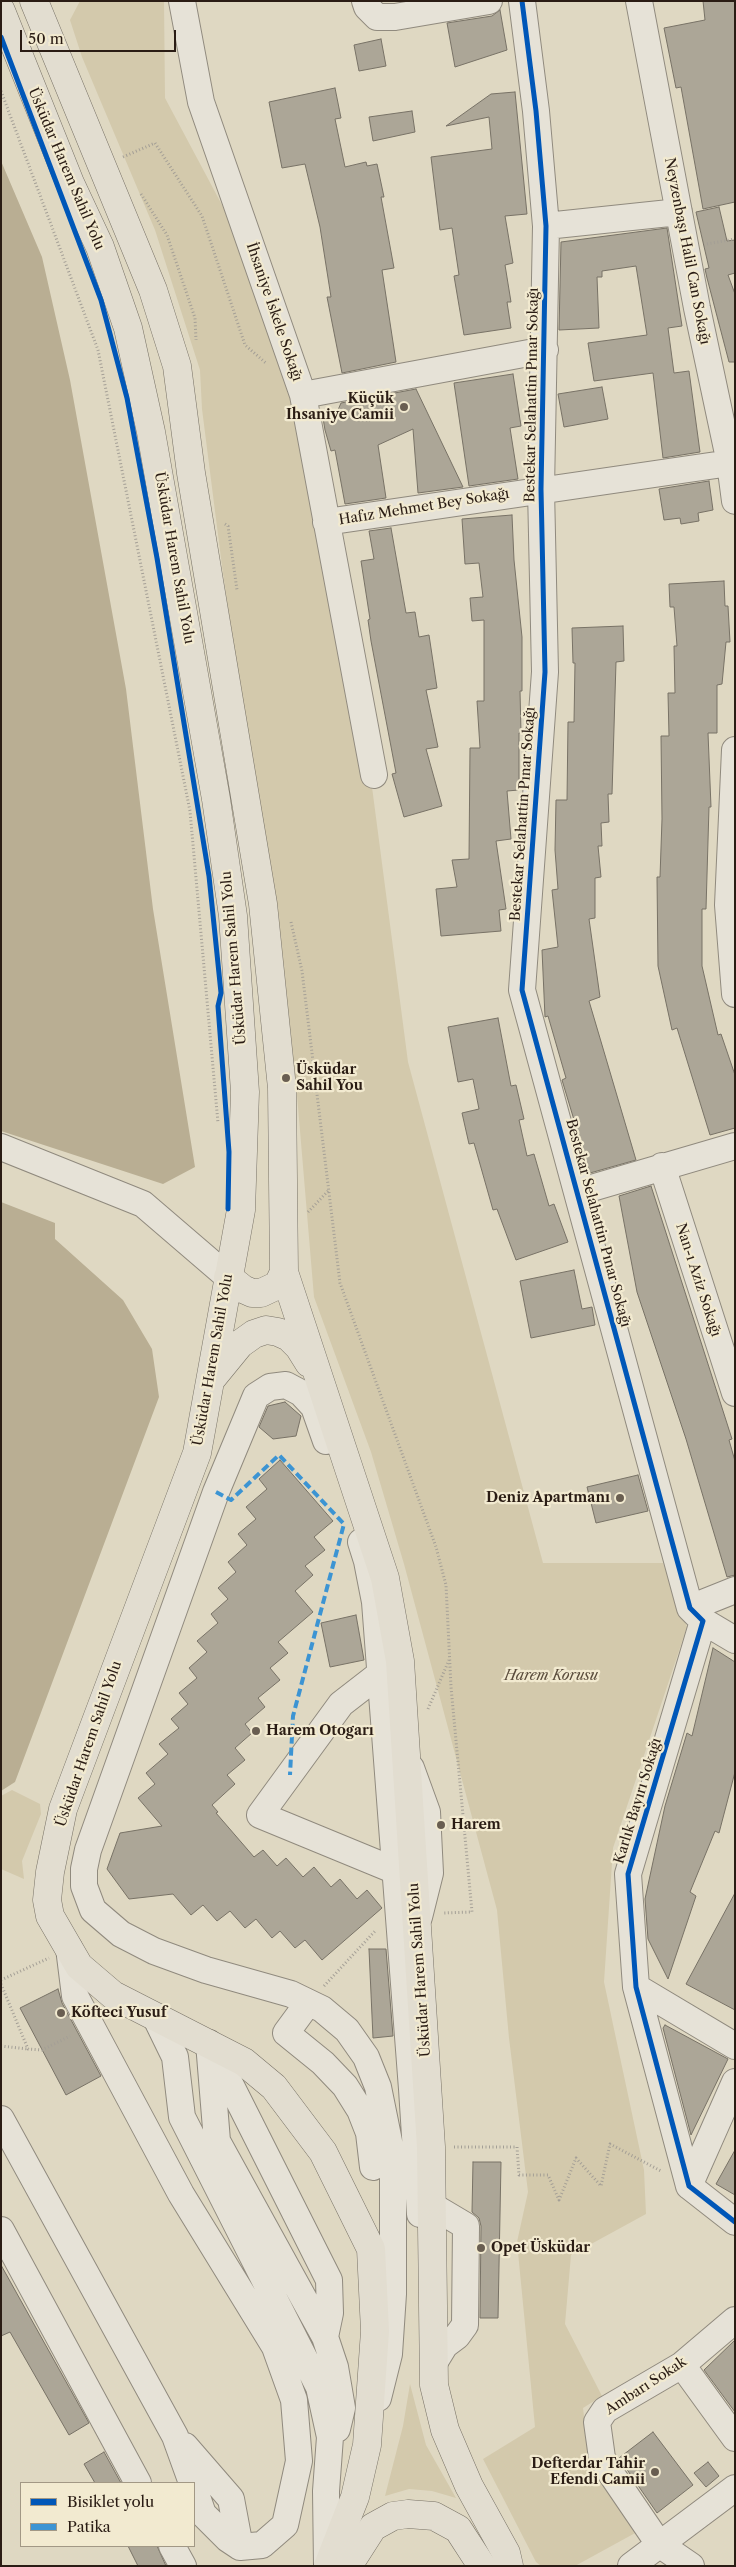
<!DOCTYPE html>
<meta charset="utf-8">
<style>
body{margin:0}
#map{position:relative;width:736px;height:2567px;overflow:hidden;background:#dfd8c2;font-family:"Libre Caslon Text",serif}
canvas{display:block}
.frame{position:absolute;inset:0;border:2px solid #2a1c14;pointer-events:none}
.legend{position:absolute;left:20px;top:2482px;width:175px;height:65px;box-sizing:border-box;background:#f2ead0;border:1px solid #a29885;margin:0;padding:6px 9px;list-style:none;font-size:15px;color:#2a1c14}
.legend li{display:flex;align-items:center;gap:10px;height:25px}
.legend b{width:25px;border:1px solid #a29885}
.scale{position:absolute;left:20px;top:30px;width:156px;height:22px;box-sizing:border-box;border:2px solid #2a1c14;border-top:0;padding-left:6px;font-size:15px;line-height:18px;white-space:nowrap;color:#2a1c14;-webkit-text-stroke:4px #f2ead0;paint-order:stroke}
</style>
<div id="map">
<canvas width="736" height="2567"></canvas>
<div class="frame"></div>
<ul class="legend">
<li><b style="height:6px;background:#0057b8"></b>Bisiklet yolu</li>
<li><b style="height:6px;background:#3c94d3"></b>Patika</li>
</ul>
<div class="scale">50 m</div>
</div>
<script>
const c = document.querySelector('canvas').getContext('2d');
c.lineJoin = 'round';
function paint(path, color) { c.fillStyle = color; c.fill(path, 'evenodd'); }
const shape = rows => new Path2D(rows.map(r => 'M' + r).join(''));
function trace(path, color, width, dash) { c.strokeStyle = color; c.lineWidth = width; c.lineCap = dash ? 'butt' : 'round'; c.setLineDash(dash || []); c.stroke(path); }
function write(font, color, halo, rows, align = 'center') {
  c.font = font + ' "Libre Caslon Text",serif'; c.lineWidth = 4.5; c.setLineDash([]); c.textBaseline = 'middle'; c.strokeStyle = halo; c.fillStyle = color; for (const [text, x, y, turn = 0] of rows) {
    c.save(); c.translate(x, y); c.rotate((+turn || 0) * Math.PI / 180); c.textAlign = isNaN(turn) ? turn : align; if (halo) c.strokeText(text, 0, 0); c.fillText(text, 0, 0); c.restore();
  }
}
paint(shape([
 [80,1,164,1,165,98,230,220,296,404,372,787,408,1062,543,1563,663,1563,687,1627,613,1848,604,1982,644,2170,646,2214,571,2255,565,2324,602,2396,583,2408,590,2468,637,2532,575,2566,541,2566,536,2562,483,2459,535,2427,517,2242,528,2192,509,2038,497,1910,404,1564,371,1452,314,1297,296,1083,222,566,202,409,200,370,155,230,82,57,70,20],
 [12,1790,40,1804,41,1814,22,1861,24,1879,1,1869,1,1796],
 [410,2384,426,2445,456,2498,432,2491,409,2489,385,2496,403,2426]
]), '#d3c9ac');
paint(shape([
 [1,161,42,257,70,380,126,689,153,909,195,1167,163,1184,1,1131],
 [1,1202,55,1223,55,1239,123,1300,152,1349,159,1397,15,1782,1,1791]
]), '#b9ae93');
const building = shape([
 [703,1,735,1,735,202,703,209,681,87,676,88,664,28,705,20,703,1],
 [500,10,507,50,455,67,447,23,492,16,500,10],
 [381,39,386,66,359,71,354,45,381,39],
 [335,88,341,118,335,119,345,167,366,162,367,166,377,164,384,197,381,197,394,268,382,270,396,362,342,373,327,297,331,297,320,227,305,164,282,168,269,102,335,88],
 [515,92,527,214,505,216,513,263,505,265,511,302,507,302,511,328,464,335,454,276,459,275,452,228,440,230,431,157,492,149,489,117,446,126,491,94,515,92],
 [412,111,415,132,373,141,369,117,412,111],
 [719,207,727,241,735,240,735,273,728,275,735,294,735,362,729,362,707,278,705,269,709,268,696,212,719,207],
 [667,228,682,326,668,328,674,373,689,371,700,452,663,458,653,373,594,381,588,343,647,335,636,266,602,271,602,277,597,277,599,328,559,330,561,242,667,228],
 [513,374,521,426,510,428,518,479,469,486,454,383,513,374],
 [602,387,608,419,564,427,558,394,602,387],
 [416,389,463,487,418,493,413,429,378,445,386,498,345,504,335,450,331,451,325,430,323,418,326,412,338,410,341,403,416,389],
 [709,481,713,510,698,513,699,521,681,524,680,518,664,520,659,489,709,481],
 [512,515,514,560,522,637,522,691,520,691,521,733,519,733,519,790,507,791,511,839,496,841,506,909,499,910,501,931,441,936,436,889,457,887,452,860,469,859,470,748,480,748,477,701,484,701,484,620,472,621,470,598,483,597,479,563,465,564,462,519,512,515],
 [391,528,406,613,415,612,419,637,429,635,437,688,426,690,438,747,426,749,442,806,404,817,392,774,396,773,371,641,368,620,370,619,361,561,374,559,369,531,391,528],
 [724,581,725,606,728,606,730,642,726,642,722,684,717,685,717,733,708,733,711,807,709,807,706,909,702,909,702,966,718,1035,721,1034,735,1075,735,1128,710,1135,677,1028,672,1030,658,966,657,877,660,877,662,819,661,736,669,736,668,693,675,693,674,646,677,646,674,607,670,607,669,584,724,581],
 [623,626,624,661,616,662,612,794,608,794,609,822,601,823,602,846,598,846,601,877,595,878,595,918,589,919,600,997,589,1001,636,1160,590,1173,562,1080,566,1078,548,1016,545,1017,542,950,558,947,552,890,558,889,555,850,556,800,567,800,568,722,574,722,575,663,573,663,572,628,623,626],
 [498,1018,511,1086,516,1085,524,1119,519,1120,527,1156,534,1154,549,1206,554,1204,568,1242,516,1260,497,1209,493,1210,474,1143,469,1144,462,1113,479,1109,473,1079,458,1082,448,1027,498,1018],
 [651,1186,732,1439,729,1440,735,1461,735,1575,727,1577,686,1439,637,1292,619,1196,651,1186],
 [574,1270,582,1309,592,1307,595,1325,531,1338,520,1281,574,1270],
 [285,1402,301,1416,296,1436,273,1439,259,1427,268,1406,285,1402],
 [280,1460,333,1521,314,1537,325,1550,305,1566,313,1575,295,1591,313,1612,278,1642,288,1653,270,1668,280,1680,258,1698,265,1707,245,1724,252,1733,235,1748,245,1760,227,1775,235,1784,212,1805,218,1812,216,1813,254,1857,263,1850,277,1866,286,1858,303,1877,314,1867,331,1887,340,1879,357,1899,367,1890,382,1908,322,1960,305,1940,295,1948,280,1931,272,1938,256,1919,245,1928,230,1911,217,1921,203,1905,191,1915,173,1894,129,1899,107,1869,120,1833,162,1826,138,1798,155,1784,146,1773,168,1754,159,1744,179,1728,171,1719,188,1704,179,1693,197,1678,189,1668,207,1652,197,1641,218,1623,211,1614,228,1599,218,1588,236,1572,228,1562,247,1545,238,1534,256,1519,246,1507,267,1489,259,1479,280,1460],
 [638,1475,648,1511,596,1523,587,1487,638,1475],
 [356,1615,364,1660,330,1667,321,1623,356,1615],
 [713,1648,735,1662,735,1772,719,1833,715,1831,690,1892,696,1896,668,1979,648,1939,645,1899,665,1806,687,1733,692,1736,713,1648],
 [735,1893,735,2010,686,1984,735,1893],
 [369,1949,386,1949,393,2036,373,2038,369,1949],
 [58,1989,62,2003,101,2076,66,2095,20,2008,58,1989],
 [665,2025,728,2059,691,2135,663,2028,665,2025],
 [735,2150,735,2195,716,2184,735,2150],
 [473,2162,501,2162,498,2318,480,2318,481,2226,479,2218,472,2212,473,2162],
 [1,2265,89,2423,69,2435,10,2332,1,2336,1,2265],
 [735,2340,735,2412,704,2370,735,2340],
 [653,2432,693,2485,657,2513,619,2458,653,2432],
 [104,2452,121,2483,95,2483,84,2464,104,2452],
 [708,2462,719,2476,706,2487,694,2473,708,2462],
 [128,2546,157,2546,166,2566,138,2566,128,2546]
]);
paint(building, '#aca697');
trace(building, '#787266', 1);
const minor = shape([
 [182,1,201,102,303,395,374,775],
 [365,1,367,7,377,17,395,17,489,1],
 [522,1,536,111,546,226,541,489,545,672,522,990,690,1608,703,1621,628,1874,636,1987,689,2186,735,2222],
 [639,1,697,308,730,463,735,501],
 [546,226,679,212],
 [303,395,545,350],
 [326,522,730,463],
 [735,750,728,905,735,994],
 [1,1147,143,1204,228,1277],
 [662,1166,735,1393],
 [578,1192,735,1146],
 [326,1441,314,1407,301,1393,286,1385,270,1387,256,1396,216,1492,88,1850,84,1869,84,1886,93,1910,121,1934,154,1951,206,1970,291,1994,322,2009,347,2030,366,2057,378,2087,393,2161,393,2294,389,2354,378,2398],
 [361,1542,367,1561,375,1602,412,2089,420,2214],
 [690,1608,735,1590],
 [703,1621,735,1640],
 [381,1673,341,1704,260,1815,396,1871],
 [411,1768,427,1812,430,1873,419,1917],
 [69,1948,75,1996,181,2194,275,2347,294,2400,299,2461,285,2525,262,2545,240,2547,228,2539,203,2514,194,2488],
 [636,1987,735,2046],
 [308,2003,286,2033,323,2063,345,2086,360,2110,369,2133,373,2167],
 [156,2018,175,2057,182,2117,319,2387,330,2437,326,2491,327,2566],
 [209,2043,217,2141,325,2337,335,2367,342,2408,337,2429],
 [214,2052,329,2280,330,2313,325,2337],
 [1,2119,175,2436,192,2483],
 [689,2186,735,2082],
 [434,2207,466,2226,465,2325,457,2336,445,2345,434,2363],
 [1,2230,138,2483],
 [682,2365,735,2438],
 [185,2446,231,2499,240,2547],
 [172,2546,183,2566],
 [631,2566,735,2488],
 [691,2566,659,2544,610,2472,602,2458,597,2422,605,2410,682,2365,735,2320]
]);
const major = shape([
 [34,1,153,290,177,366,191,473,263,904,282,1088,284,1272,385,1578,400,1661,431,2147,434,2385,445,2430,469,2486,506,2553,509,2566],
 [1,11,70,183,100,247,128,328,151,432,216,799,233,916,245,1092,241,1210,197,1453,63,1809,50,1872,47,1900,50,1916,79,1966,113,1995,244,2062,274,2087,323,2152,371,2249,375,2331,367,2445,355,2497,328,2566],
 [228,1277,243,1289,252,1293,261,1293,278,1285,284,1272],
 [213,1377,240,1344,254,1334,266,1330,278,1332,289,1337,299,1347,309,1363]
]);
const highway = shape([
 [348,2566,373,2527,393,2516,408,2514,434,2516,458,2529,482,2566]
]);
trace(minor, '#908a7e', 28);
trace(major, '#787266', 29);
trace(highway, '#787266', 29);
trace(shape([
 [1,91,98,350,190,811,218,1123],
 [123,157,155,143,202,216,245,345,267,364],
 [141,194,167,235,195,318,196,340],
 [707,244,735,239],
 [225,524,228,526,237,590],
 [291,922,302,971,340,1283,436,1547,446,1585,451,1687,472,1912,444,1913],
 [308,1212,329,1190],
 [428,1709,449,1660],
 [1,1980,49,1958],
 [1,1984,28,2049,42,2050,70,2036],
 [324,1986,376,1930],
 [1,2046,28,2049],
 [454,2147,517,2147,519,2175,548,2175,559,2200,576,2158,601,2186,610,2144,661,2171]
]), '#a49f96', 3, [1, 2.5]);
trace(minor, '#e6e2d7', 26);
trace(major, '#e2ddd0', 28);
trace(highway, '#e2ddd0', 28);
trace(shape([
 [216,1492,231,1500,279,1455,344,1524,293,1716,290,1775]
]), '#3c94d3', 4, [8, 4]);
trace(shape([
 [522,1,536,111,546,226,541,489,545,672,522,990,690,1608,703,1621,628,1874,636,1987,689,2186,735,2222],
 [1,37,101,300,127,398,157,558,209,876,221,993,218,1006,229,1152,228,1209]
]), '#0057b8', 5);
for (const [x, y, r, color] of [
 [404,407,5,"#695e51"],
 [286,1078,5,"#695e51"],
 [620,1498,5,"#695e51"],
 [256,1731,5,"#695e51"],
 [441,1825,5,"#695e51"],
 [61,2013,5,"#695e51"],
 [481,2248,5,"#695e51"],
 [655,2472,5,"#695e51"]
]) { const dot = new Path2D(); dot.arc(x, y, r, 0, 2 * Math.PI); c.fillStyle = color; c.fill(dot); trace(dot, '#f2ead0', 2); }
write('14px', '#2a1c14', '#f2ead0', [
 ["Üsküdar Harem Sahil Yolu",66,169,67],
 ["Neyzenbaşı Halil Can Sokağı",687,251,79],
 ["İhsaniye İskele Sokağı",274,312,71],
 ["Bestekar Selahattin Pınar Sokağı",532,395,-89],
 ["Hafız Mehmet Bey Sokağı",424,507,-9],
 ["Üsküdar Harem Sahil Yolu",174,558,80],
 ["Bestekar Selahattin Pınar Sokağı",523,814,-86],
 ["Üsküdar Harem Sahil Yolu",234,958,-95],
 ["Bestekar Selahattin Pınar Sokağı",598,1223,75],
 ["Nan-ı Aziz Sokağı",698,1280,72],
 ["Üsküdar Harem Sahil Yolu",213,1360,-80],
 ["Üsküdar Harem Sahil Yolu",89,1744,-71],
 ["Karlık Bayırı Sokağı",638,1801,-73],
 ["Üsküdar Harem Sahil Yolu",420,1970,-94],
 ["Ambarı Sokak",646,2386,-33]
]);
write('bold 14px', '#2a1c14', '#f2ead0', [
 ["Küçük",394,399,"right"],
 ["Ihsaniye Camii",394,415,"right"],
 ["Üsküdar",296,1070],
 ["Sahil You",296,1086],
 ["Deniz Apartmanı",610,1498,"right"],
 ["Harem Otogarı",266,1731],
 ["Harem",451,1825],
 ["Köfteci Yusuf",71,2013],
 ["Opet Üsküdar",491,2248],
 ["Defterdar Tahir",645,2464,"right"],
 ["Efendi Camii",645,2480,"right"]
], 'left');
write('italic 14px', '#5a4c3c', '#f2ead0', [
 ["Harem Korusu",551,1676]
]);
</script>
